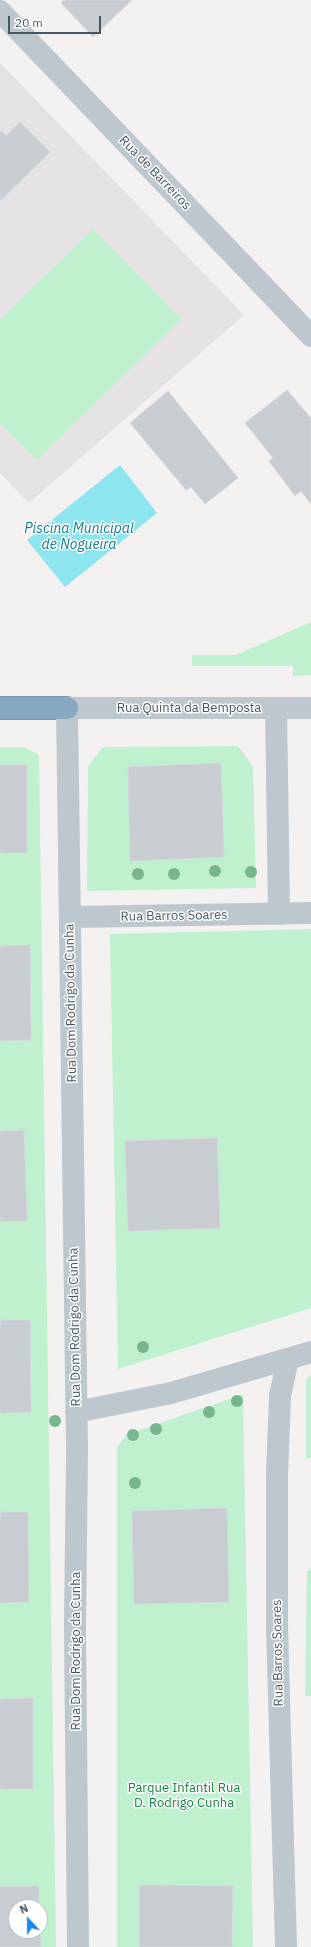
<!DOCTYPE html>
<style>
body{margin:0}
#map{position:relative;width:311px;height:1947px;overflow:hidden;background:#f4f1f1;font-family:"IBM Plex Sans",sans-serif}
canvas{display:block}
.north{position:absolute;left:8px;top:1899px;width:40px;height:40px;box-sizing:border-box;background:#fff;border:1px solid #b6bcbf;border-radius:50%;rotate:338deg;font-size:11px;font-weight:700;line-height:16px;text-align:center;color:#48575f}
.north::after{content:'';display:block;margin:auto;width:14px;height:18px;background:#1488ea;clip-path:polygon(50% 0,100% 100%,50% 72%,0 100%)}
.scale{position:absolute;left:8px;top:16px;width:93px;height:18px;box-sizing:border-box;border:2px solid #48575f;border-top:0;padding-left:5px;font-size:12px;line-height:14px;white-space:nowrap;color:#48575f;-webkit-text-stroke:3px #fff;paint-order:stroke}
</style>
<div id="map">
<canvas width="311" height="1947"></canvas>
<div class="north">N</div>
<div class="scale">20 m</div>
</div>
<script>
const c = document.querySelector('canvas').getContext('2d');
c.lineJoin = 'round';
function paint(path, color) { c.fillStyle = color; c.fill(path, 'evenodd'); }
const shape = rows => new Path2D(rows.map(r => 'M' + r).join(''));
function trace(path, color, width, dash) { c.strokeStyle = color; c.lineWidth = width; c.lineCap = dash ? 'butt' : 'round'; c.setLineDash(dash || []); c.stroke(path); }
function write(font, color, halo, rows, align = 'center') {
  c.font = font + ' "IBM Plex Sans",sans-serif'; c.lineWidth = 3; c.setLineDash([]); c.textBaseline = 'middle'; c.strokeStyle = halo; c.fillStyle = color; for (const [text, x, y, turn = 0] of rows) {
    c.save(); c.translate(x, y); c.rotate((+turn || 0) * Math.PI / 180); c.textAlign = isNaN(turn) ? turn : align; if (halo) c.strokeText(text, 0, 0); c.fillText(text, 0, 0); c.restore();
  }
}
paint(shape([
 [0,63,244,315,29,503,0,473]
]), '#e5e2e4');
paint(shape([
 [93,229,181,319,37,460,0,423,0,320],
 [311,622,311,675,293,676,293,666,192,666,192,655,236,655],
 [238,746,253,766,256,888,87,891,88,766,103,747],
 [0,747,24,747,39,755,56,1947,0,1947],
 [16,1907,40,1907,40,1931,16,1931],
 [311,929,311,1308,118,1369,110,934],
 [311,1374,311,1458,306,1458,306,1380],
 [243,1394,253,1947,117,1947,117,1448,126,1435],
 [311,1570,311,1696,305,1696,307,1571]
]), '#c0f1ce');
paint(shape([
 [120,465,157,513,65,587,27,540]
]), '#8ce5ef');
const building = shape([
 [64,0,132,0,93,37,61,3,64,0],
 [20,122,50,152,0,201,0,130,6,136,20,122],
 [287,390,311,418,311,504,301,491,295,496,269,461,273,458,245,423,287,390],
 [168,391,238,478,205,504,191,487,186,490,130,423,168,391],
 [221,763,224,857,130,861,128,767,221,763],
 [0,765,27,765,27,853,0,853,0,765],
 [30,945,31,1040,0,1041,0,946,30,945],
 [24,1130,27,1221,0,1222,0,1131,24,1130],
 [217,1138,220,1228,128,1231,125,1141,217,1138],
 [0,1320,30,1320,31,1412,0,1413,0,1320],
 [227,1508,229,1602,134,1604,132,1511,227,1508],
 [0,1512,28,1512,29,1602,0,1603,0,1512],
 [33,1698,33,1789,0,1789,0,1699,33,1698],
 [139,1885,233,1886,232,1947,139,1947,139,1885],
 [39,1886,39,1907,16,1907,16,1931,40,1931,40,1922,41,1947,0,1947,0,1887,39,1886]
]);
paint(building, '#c8cdd1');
trace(building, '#d5d8dd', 1);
const highway = shape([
 [0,708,67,708]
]);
trace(highway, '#7395ad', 24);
trace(shape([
 [0,11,311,336],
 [276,708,279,914],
 [70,917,311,913],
 [76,1412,171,1393,311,1352],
 [78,1947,75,1627,77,1451,67,708,311,708],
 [286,1947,277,1626,277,1475,280,1396,288,1359]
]), '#bcc7ce', 22);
trace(highway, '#88aac1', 22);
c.fillStyle = '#79b690';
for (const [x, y] of [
 [215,871],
 [251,872],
 [138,874],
 [174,874],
 [143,1347],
 [237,1401],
 [209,1412],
 [55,1421],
 [156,1429],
 [133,1435],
 [135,1483]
]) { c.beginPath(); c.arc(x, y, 6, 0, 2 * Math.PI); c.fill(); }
write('13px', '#48575f', '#fff', [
 ["Rua de Barreiros",155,173,46],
 ["Rua Quinta da Bemposta",189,708],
 ["Rua Barros Soares",174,916,-1],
 ["Rua Dom Rodrigo da Cunha",71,1003,-91],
 ["Rua Dom Rodrigo da Cunha",75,1327,-91],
 ["Rua Dom Rodrigo da Cunha",76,1651,-90],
 ["Rua Barros Soares",278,1653,-91]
]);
write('13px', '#158541', '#fff', [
 ["Parque Infantil Rua",184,1788],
 ["D. Rodrigo Cunha",184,1803]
]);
write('italic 14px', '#0b7d8a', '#fff', [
 ["Piscina Municipal",79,529],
 ["de Nogueira",79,545]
]);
</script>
